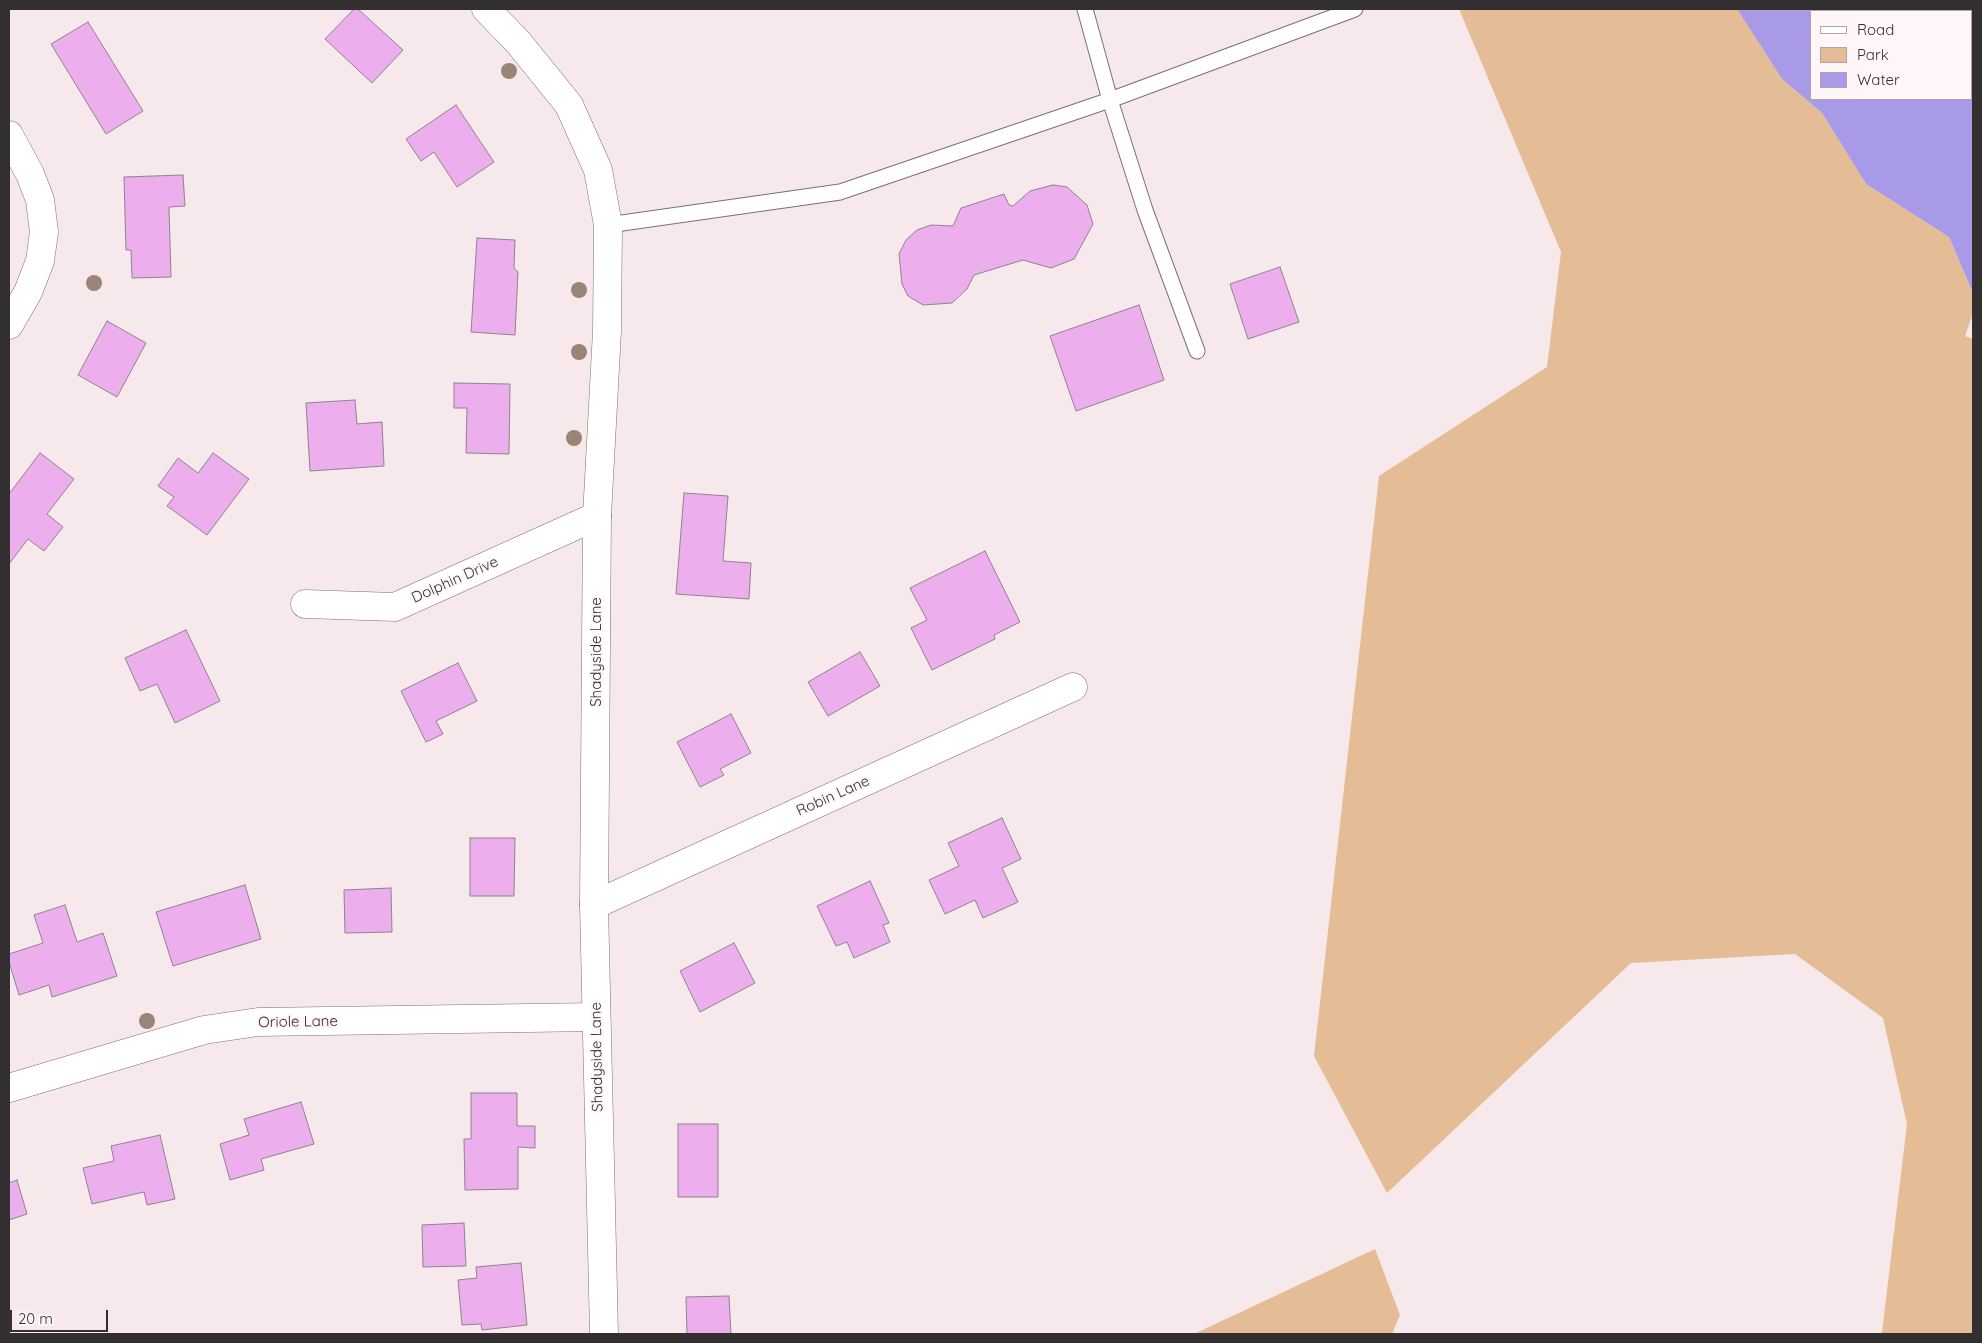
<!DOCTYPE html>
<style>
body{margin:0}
#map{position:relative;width:1982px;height:1343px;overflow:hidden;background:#f6e8eb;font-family:Quicksand,sans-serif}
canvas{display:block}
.frame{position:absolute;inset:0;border:10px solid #332e2f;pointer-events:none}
.legend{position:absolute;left:1810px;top:10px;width:162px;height:90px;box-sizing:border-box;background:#fff6f9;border:1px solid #ada6a8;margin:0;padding:6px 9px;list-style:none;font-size:15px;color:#332e2f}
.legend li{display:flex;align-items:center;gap:10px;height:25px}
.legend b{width:25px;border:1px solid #ada6a8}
.scale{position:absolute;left:10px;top:1310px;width:98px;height:22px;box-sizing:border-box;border:2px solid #332e2f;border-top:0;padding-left:6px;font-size:15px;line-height:18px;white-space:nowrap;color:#332e2f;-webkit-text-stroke:4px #fff6f9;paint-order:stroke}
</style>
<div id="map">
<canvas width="1982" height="1343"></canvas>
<div class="frame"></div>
<ul class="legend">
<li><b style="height:6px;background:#fff"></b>Road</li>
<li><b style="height:14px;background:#e4bd96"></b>Park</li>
<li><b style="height:14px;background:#a89ae6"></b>Water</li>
</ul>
<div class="scale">20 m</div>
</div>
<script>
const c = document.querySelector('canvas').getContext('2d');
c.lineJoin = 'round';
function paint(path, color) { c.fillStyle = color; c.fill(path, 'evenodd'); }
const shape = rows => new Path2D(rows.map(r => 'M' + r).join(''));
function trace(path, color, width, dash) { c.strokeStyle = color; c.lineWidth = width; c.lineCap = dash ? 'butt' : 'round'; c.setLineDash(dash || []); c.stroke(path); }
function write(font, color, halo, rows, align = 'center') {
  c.font = font + ' Quicksand,sans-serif'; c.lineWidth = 4.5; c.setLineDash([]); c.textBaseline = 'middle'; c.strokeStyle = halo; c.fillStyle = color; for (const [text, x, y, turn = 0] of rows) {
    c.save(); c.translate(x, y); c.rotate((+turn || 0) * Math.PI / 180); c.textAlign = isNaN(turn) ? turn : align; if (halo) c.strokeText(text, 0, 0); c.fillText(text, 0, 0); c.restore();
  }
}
paint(shape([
 [1459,9,1737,9,1782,79,1822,113,1866,184,1949,237,1973,293,1973,313,1965,336,1973,339,1973,1334,1879,1334,1882,1332,1907,1124,1883,1018,1795,954,1631,963,1387,1193,1314,1056,1379,476,1547,367,1561,252],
 [1375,1249,1400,1315,1392,1334,1194,1334]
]), '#e4bd96');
paint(shape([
 [1737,9,1973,9,1973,293,1949,237,1866,184,1822,113,1782,79],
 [1811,11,1971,11,1971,99,1811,99]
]), '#a89ae6');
const building = shape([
 [354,9,358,9,403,50,372,83,325,39,354,9],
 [88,22,143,111,106,134,51,44,88,22],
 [456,105,494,162,457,187,434,152,421,161,406,139,456,105],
 [183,175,185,206,169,207,171,277,132,278,131,250,126,250,124,177,183,175],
 [1053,185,1067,187,1087,205,1093,224,1074,259,1051,268,1023,260,974,275,967,289,952,303,923,305,908,296,902,284,899,254,906,240,917,230,931,225,953,226,961,208,1004,194,1009,205,1013,206,1030,191,1053,185],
 [477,238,515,240,514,268,518,272,515,335,471,332,477,238],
 [1280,267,1299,322,1248,339,1230,284,1280,267],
 [1139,305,1164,380,1076,411,1050,336,1139,305],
 [107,321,146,343,117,397,78,375,107,321],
 [454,383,510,384,509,454,466,453,467,408,454,408,454,383],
 [355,400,357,424,382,422,384,466,310,471,306,403,355,400],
 [40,453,74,479,47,514,63,527,44,551,28,539,9,564,9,494,40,453],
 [213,453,249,479,207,535,167,506,174,497,158,486,178,458,198,473,213,453],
 [684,493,728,496,723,561,751,563,749,599,676,594,684,493],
 [985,551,1020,622,994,635,995,639,932,670,911,628,927,620,910,588,985,551],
 [186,630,220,701,175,723,157,684,140,691,125,658,186,630],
 [860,652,880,686,828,716,808,682,860,652],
 [458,663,477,701,436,721,443,734,426,742,401,691,458,663],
 [731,714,751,753,720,769,724,775,700,787,677,742,731,714],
 [1002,818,1021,859,1002,868,1018,902,983,918,975,900,945,914,929,880,959,866,948,843,1002,818],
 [470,838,515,838,514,896,470,896,470,838],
 [870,881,889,923,883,925,890,942,854,958,847,942,836,946,817,906,870,881],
 [245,885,261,939,173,966,156,912,245,885],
 [391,888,392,932,345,933,344,890,391,888],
 [65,905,77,942,103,933,117,976,52,997,49,985,19,995,9,962,9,954,43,943,34,915,65,905],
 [734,943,755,983,700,1012,680,971,734,943],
 [471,1093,517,1093,517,1126,535,1126,535,1148,518,1147,518,1189,465,1190,464,1139,471,1139,471,1093],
 [301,1102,314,1144,261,1159,264,1170,230,1180,220,1144,249,1135,244,1119,301,1102],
 [678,1124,718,1124,718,1197,678,1197,678,1124],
 [160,1135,175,1199,147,1205,144,1192,92,1204,83,1168,114,1161,111,1146,160,1135],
 [17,1180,27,1214,9,1220,9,1183,17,1180],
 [464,1223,466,1266,423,1267,422,1225,464,1223],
 [521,1263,527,1325,482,1330,481,1324,462,1325,458,1280,477,1278,476,1267,521,1263],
 [729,1296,731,1334,687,1334,686,1297,729,1296]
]);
paint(building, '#ecaeed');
trace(building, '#8d848d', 1);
const service = shape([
 [1085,9,1110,100,1145,210,1197,351],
 [608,225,840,192,1110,100,1355,9]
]);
const minor = shape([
 [9,135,30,174,40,200,44,232,40,261,28,292,9,325],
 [305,604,395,607,597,516],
 [594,905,1073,687],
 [9,1088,204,1030,258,1022,596,1017]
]);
const tertiary = shape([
 [486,9,518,42,569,105,598,170,608,225,607,331,597,516,594,905,604,1334]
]);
trace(service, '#7c7073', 17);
trace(minor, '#7c7073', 29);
trace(tertiary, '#7c7073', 29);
trace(service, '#fff', 15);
trace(minor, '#fff', 28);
trace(tertiary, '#fff', 28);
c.fillStyle = '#998476';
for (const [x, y] of [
 [509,71],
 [94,283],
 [579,290],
 [579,352],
 [574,438],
 [147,1021]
]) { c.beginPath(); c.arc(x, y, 8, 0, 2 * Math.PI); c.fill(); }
write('15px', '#332e2f', '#fff6f9', [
 ["Dolphin Drive",455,580,-24],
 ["Shadyside Lane",596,652,-90],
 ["Robin Lane",833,796,-24],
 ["Oriole Lane",298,1022,-1],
 ["Shadyside Lane",597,1057,-91]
]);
</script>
